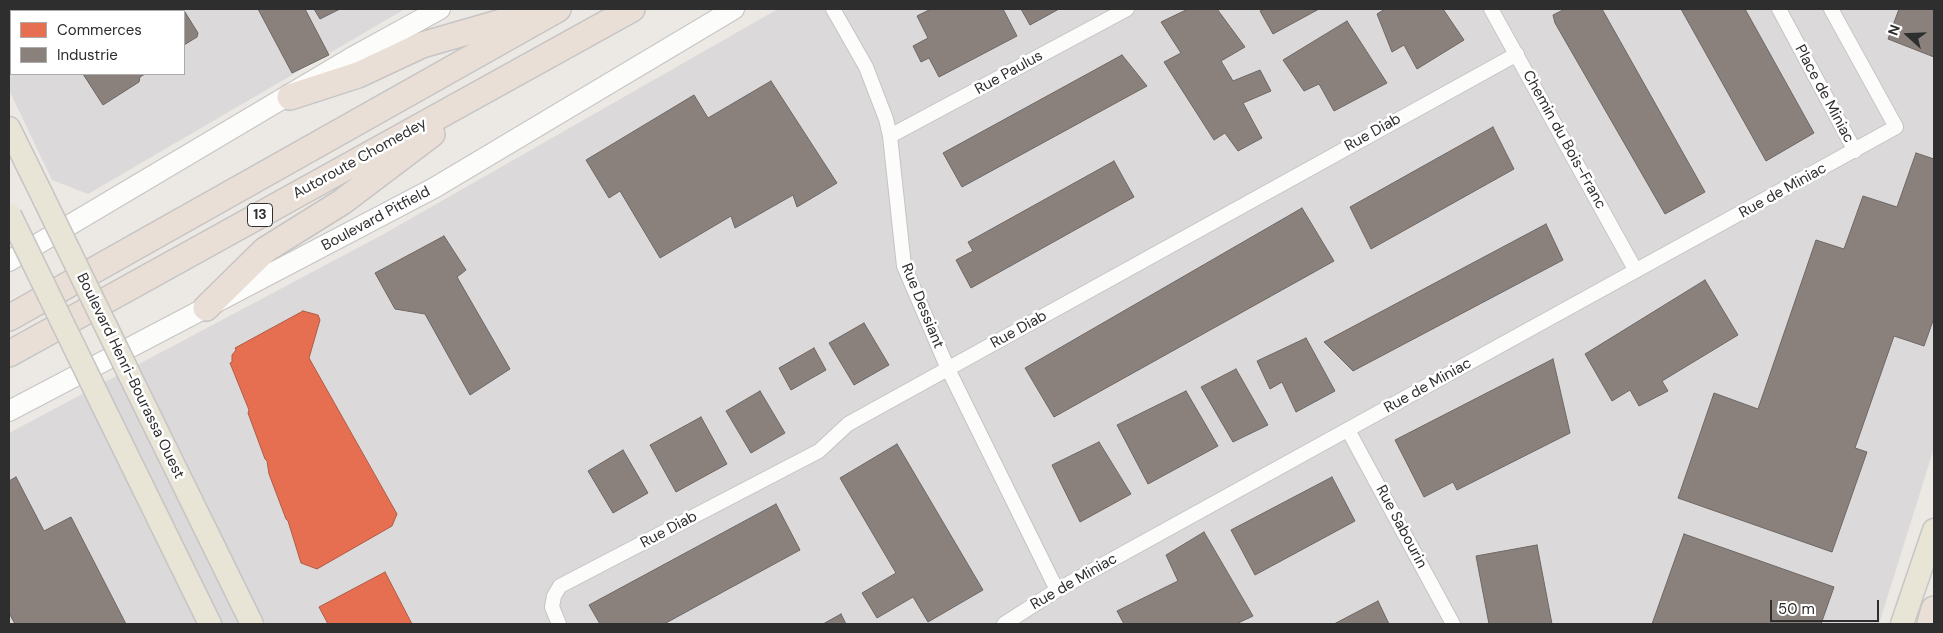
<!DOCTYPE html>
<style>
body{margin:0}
#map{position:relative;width:1943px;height:633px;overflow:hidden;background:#ece8e4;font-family:"DM Sans",sans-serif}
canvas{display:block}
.frame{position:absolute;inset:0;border:10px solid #2e2e2e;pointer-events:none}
.legend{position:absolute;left:10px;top:10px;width:175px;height:65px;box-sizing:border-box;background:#fff;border:1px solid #ababab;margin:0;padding:6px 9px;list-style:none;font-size:15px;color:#2e2e2e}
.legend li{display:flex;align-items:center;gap:10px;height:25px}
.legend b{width:25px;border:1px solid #ababab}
.north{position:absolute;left:1883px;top:10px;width:50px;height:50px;-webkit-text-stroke:4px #fff;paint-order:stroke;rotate:290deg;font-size:14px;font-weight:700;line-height:20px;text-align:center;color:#2e2e2e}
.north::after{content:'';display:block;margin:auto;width:18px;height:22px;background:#2e2e2e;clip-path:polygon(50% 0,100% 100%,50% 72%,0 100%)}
.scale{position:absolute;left:1770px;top:600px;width:109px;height:22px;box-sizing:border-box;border:2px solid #2e2e2e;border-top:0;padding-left:6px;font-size:15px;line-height:18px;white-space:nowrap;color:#2e2e2e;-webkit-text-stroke:4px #fff;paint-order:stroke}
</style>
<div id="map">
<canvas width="1943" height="633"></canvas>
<div class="frame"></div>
<ul class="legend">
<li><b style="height:14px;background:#e76f51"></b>Commerces</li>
<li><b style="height:14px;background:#8a817c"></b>Industrie</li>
</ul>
<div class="north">N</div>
<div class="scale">50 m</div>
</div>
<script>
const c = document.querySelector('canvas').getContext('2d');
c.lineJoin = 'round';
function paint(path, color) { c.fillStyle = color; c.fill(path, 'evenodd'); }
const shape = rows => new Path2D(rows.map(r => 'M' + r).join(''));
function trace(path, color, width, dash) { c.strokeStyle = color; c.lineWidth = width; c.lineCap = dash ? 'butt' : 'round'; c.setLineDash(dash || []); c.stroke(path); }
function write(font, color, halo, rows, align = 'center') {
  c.font = font + ' "DM Sans",sans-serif'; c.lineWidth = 5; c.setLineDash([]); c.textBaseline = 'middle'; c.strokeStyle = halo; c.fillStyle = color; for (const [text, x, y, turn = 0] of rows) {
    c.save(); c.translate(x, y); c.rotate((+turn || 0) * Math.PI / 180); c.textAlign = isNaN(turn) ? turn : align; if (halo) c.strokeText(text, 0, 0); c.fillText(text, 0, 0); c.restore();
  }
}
paint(shape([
 [9,9,405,9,88,194,52,180,9,90],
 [11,11,184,11,184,74,11,74],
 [778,9,1934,9,1934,448,1879,624,9,624,9,433,382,235]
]), '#dcd9db');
const shops = shape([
 [303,311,318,315,320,320,309,358,397,514,392,526,317,569,301,563,288,521,286,519,269,474,267,461,265,459,248,413,249,410,230,363,232,362,232,355,236,350,235,348,303,311],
 [385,572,412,624,328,624,319,607,385,572]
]);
paint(shops, '#e76f51');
trace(shops, '#b05c46', 1);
const industry = shape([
 [54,9,153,9,154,11,56,11,54,9],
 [181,9,183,9,198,33,197,37,184,45,184,11,177,11,181,9],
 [258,9,305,9,329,55,292,73,258,9],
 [314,9,340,9,320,19,314,9],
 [931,9,1003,9,1017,36,939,77,929,58,921,62,913,46,928,38,917,16,931,9],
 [1021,9,1059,9,1030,25,1021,9],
 [1188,9,1217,9,1245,47,1221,61,1233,81,1260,70,1271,91,1243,103,1262,138,1238,151,1225,133,1214,140,1164,62,1181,53,1161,22,1188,9],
 [1265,9,1319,9,1273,34,1260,11,1265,9],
 [1385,9,1443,9,1464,40,1417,69,1404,45,1392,52,1377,14,1385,9],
 [1565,9,1602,9,1705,192,1665,214,1555,23,1553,15,1565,9],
 [1681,9,1745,9,1814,133,1766,161,1681,9],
 [1899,9,1934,9,1934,57,1888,39,1899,9],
 [1347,21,1387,83,1334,111,1319,84,1304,91,1283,60,1347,21],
 [1122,55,1147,86,962,187,943,153,1122,55],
 [83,74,145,74,140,77,139,82,103,105,83,74],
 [771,81,837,183,797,207,793,195,735,228,731,216,660,258,620,191,609,198,586,160,694,95,708,118,771,81],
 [1493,127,1514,169,1371,249,1350,207,1493,127],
 [1916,153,1934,159,1934,318,1924,346,1894,336,1855,448,1867,452,1832,552,1678,498,1714,393,1758,409,1816,240,1844,249,1863,196,1897,207,1916,153],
 [1114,161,1134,197,971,288,956,260,973,251,968,242,1114,161],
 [1302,208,1334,261,1054,417,1025,368,1302,208],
 [1546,224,1563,260,1353,371,1324,342,1546,224],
 [444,236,466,270,457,277,510,369,470,395,425,314,395,309,375,273,444,236],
 [1705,280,1738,335,1662,381,1668,391,1639,406,1630,390,1612,401,1585,354,1705,280],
 [864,323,889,365,854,385,829,343,864,323],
 [1306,338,1335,391,1296,412,1282,382,1270,389,1257,361,1306,338],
 [814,348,826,370,791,390,779,368,814,348],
 [1553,359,1570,433,1457,490,1453,482,1424,497,1395,440,1553,359],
 [1236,369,1268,425,1233,442,1201,387,1236,369],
 [760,391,785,433,751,453,726,411,760,391],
 [1186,391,1218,446,1148,484,1117,425,1186,391],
 [701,417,727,464,676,492,650,445,701,417],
 [1099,442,1131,494,1080,522,1052,465,1099,442],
 [897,444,983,590,928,622,913,597,877,618,862,593,896,573,840,478,897,444],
 [623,450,648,493,613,513,588,471,623,450],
 [16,477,44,531,71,517,126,624,15,624,9,613,9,481,16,477],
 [1332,477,1355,521,1255,575,1231,530,1332,477],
 [776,504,800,550,664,624,600,624,589,605,776,504],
 [1204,532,1253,616,1236,624,1124,624,1117,611,1178,581,1166,555,1204,532],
 [1684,534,1834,587,1821,624,1652,624,1684,534],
 [1537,545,1552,624,1489,624,1476,556,1537,545],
 [1378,601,1389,624,1334,624,1378,601],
 [841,614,846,624,823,624,841,614]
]);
paint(industry, '#8a817c');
trace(industry, '#6e6865', 1);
const minor = shape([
 [833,9,866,67,886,119,890,136,904,266,948,369,1057,590],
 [1491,9,1636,271],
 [1779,9,1855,151],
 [890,136,1127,9],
 [1348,430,1453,624],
 [559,624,552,607,554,596,560,586,819,451,848,424,1517,54],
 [1004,624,1057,590,1896,127,1831,9]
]);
const secondary = shape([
 [9,261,351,58,440,9],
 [9,411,434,188,734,9]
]);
const primary = shape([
 [9,128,43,197],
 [135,386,252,624],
 [102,404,210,624],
 [1902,624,1934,530]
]);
const motorway = shape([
 [290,97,358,75,422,45,526,15],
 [206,308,265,250,342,202,432,134],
 [9,318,558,9],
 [9,354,632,9],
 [1930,624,1934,609]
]);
trace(minor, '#c5c4c5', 16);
trace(secondary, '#c5c4c5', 22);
trace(primary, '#c6c5c4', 25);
trace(motorway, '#c6c5c4', 28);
trace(minor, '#fcfcfb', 14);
trace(secondary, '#fcfcfb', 20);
trace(primary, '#e8e4d6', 22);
trace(motorway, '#eadfd6', 25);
const primaryBridge = shape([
 [43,197,135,386],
 [10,215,102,404]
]);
trace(primaryBridge, '#c6c5c4', 25, []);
trace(primaryBridge, '#e8e4d6', 22);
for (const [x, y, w] of [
 [260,215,25]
]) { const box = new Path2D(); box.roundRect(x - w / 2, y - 11.5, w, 23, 4); c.fillStyle = '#fff'; c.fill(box); trace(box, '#2e2e2e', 1); }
write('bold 14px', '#2e2e2e', null, [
 ["13",260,215]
]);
write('15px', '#2e2e2e', '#fff', [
 ["Rue Paulus",1009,73,-29],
 ["Place de Miniac",1824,94,62],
 ["Rue Diab",1373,133,-29],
 ["Chemin du Bois-Franc",1564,140,61],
 ["Autoroute Chomedey",360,159,-29],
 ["Rue de Miniac",1783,191,-29],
 ["Boulevard Pitfield",376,219,-28],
 ["Rue Dessiant",922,306,68],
 ["Rue Diab",1019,330,-29],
 ["Boulevard Henri-Bourassa Ouest",130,376,64],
 ["Rue de Miniac",1428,386,-29],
 ["Rue Sabourin",1401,527,62],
 ["Rue Diab",669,530,-28],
 ["Rue de Miniac",1074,582,-30]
]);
</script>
